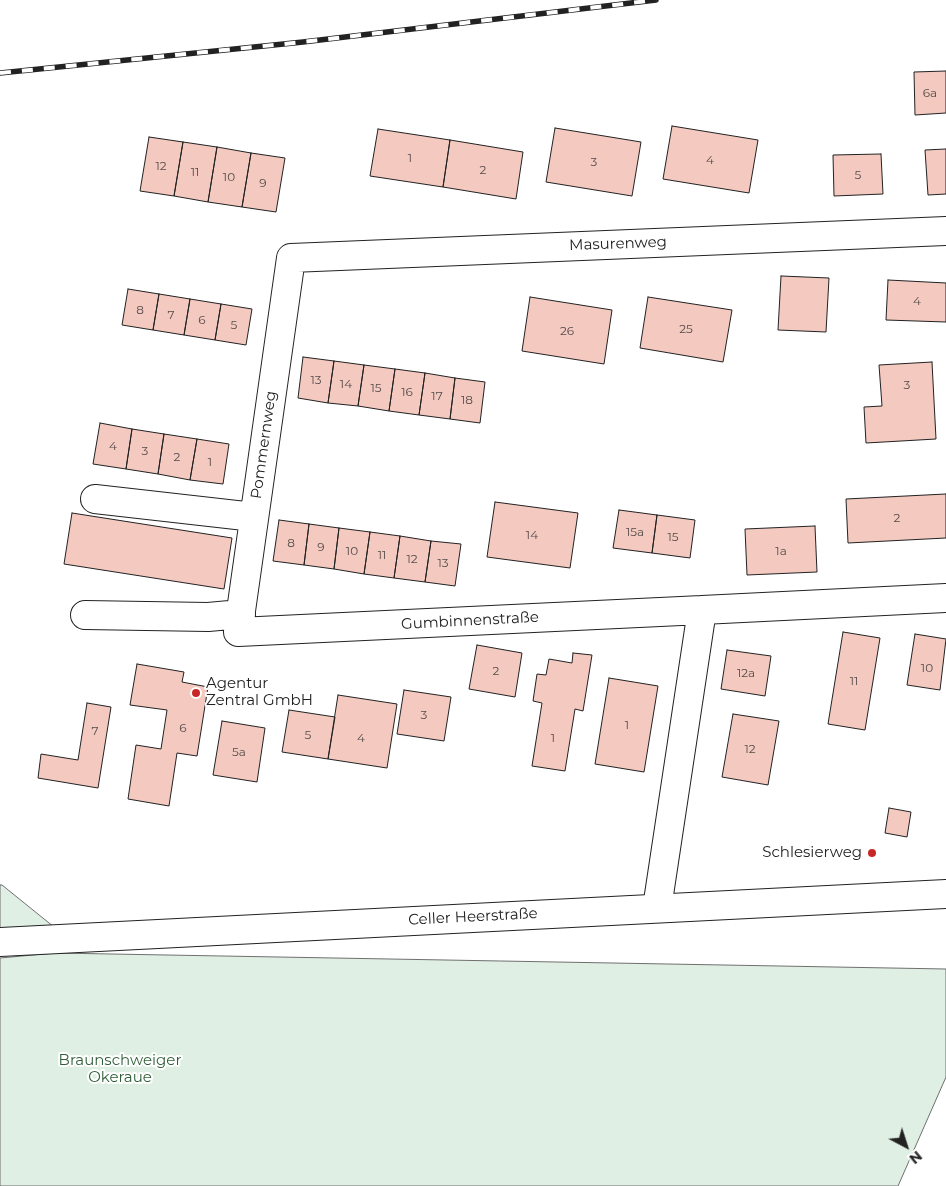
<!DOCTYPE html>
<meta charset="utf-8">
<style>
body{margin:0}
#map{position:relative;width:946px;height:1186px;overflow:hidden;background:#fff;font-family:Montserrat,sans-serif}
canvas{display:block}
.north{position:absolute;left:881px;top:1121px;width:50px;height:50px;-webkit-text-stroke:4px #fff;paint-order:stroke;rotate:140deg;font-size:14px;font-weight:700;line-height:20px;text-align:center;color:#222}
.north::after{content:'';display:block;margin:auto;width:18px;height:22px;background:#222;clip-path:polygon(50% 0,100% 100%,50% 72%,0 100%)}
</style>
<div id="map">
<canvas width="946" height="1186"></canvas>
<div class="north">N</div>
</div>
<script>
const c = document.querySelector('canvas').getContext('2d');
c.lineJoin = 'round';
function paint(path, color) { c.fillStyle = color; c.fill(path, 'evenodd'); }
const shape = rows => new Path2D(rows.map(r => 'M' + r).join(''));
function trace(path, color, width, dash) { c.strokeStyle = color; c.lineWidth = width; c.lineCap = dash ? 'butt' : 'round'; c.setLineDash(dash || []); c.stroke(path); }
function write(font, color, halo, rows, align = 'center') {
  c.font = font + ' Montserrat,sans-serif'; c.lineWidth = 4; c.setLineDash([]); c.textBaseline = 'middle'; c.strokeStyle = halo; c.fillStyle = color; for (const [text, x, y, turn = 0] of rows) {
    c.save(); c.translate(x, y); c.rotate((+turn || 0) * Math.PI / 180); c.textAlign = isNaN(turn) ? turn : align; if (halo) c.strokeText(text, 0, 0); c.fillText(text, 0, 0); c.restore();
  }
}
const green = shape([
 [0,885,2,885,54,927,0,928,0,885],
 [55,953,946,969,946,1077,898,1186,0,1186,0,958,55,953]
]);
paint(green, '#e0efe3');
trace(green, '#6f6f6f', 1);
const building = shape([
 [946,71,946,113,915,115,914,72,946,71],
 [672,126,758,140,749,193,663,179,672,126],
 [555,128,641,142,632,196,546,182,555,128],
 [378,129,450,140,443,187,370,176,378,129],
 [149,137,183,142,174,196,140,191,149,137],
 [450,140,523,152,516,199,443,187,450,140],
 [183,142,217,147,208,202,174,196,183,142],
 [217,147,251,153,242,207,208,202,217,147],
 [946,149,946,194,928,195,925,150,946,149],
 [251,153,285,158,276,212,242,207,251,153],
 [881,154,883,194,834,196,833,155,881,154],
 [781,276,829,278,826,332,778,330,781,276],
 [888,280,946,283,946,322,886,320,888,280],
 [128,289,159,294,153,330,122,325,128,289],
 [159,294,190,299,184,335,153,330,159,294],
 [530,297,612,310,604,364,522,351,530,297],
 [648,297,732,310,723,362,640,348,648,297],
 [190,299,221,304,215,340,184,335,190,299],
 [221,304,252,309,246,345,215,340,221,304],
 [303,357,334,361,328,403,298,398,303,357],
 [334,361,364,365,358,406,328,403,334,361],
 [932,362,936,439,866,443,864,407,882,406,879,365,932,362],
 [364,365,395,369,389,411,358,406,364,365],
 [395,369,425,373,419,415,389,411,395,369],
 [425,373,455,378,450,419,419,415,425,373],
 [455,378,485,382,480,423,450,419,455,378],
 [100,423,132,429,126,469,93,464,100,423],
 [132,429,164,434,158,474,126,469,132,429],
 [164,434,197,439,190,480,158,474,164,434],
 [197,439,229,444,223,484,190,480,197,439],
 [946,494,946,538,848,543,846,499,946,494],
 [495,502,578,513,570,568,487,557,495,502],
 [619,510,657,515,652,553,613,548,619,510],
 [72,513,232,538,224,589,64,564,72,513],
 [657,515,695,520,690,558,652,553,657,515],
 [279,520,309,524,304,565,273,561,279,520],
 [309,524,339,528,334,569,304,565,309,524],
 [815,526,817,572,747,575,745,529,815,526],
 [339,528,370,532,364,574,334,569,339,528],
 [370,532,400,536,394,578,364,574,370,532],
 [400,536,431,541,425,582,394,578,400,536],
 [431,541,461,544,455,586,425,582,431,541],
 [843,632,880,638,865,730,828,724,843,632],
 [915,634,946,639,940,690,907,685,915,634],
 [477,645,522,653,515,697,469,689,477,645],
 [727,650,771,656,765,696,721,689,727,650],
 [573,653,592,655,583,711,575,709,565,771,532,766,542,703,533,701,537,674,546,675,549,659,572,663,573,653],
 [137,664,184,672,182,682,208,687,197,756,177,753,169,806,128,799,136,745,161,749,167,710,130,705,137,664],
 [609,678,658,686,644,772,595,764,609,678],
 [404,690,451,697,444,741,397,734,404,690],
 [338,695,397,704,387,768,328,759,338,695],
 [87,703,111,707,98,788,38,778,41,754,78,760,87,703],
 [289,710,335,717,328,759,282,752,289,710],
 [733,714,779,721,768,785,722,777,733,714],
 [222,721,265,728,257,782,213,775,222,721],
 [889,808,911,812,907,837,885,833,889,808]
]);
paint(building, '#f3c9c0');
trace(building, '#222', 1);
const minor = shape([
 [95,499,254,517],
 [702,610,238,632,291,258,946,231],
 [85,615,208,617,241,614],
 [657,908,702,610,946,598]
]);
const major = shape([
 [0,942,946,894]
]);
trace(minor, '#222', 30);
trace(major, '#222', 30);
trace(minor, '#fff', 28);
trace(major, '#fff', 28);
const rail = shape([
 [0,73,303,42,656,0]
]);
trace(rail, '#222', 5.5);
trace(rail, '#fff', 4, [11]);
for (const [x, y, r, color] of [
 [196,693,5,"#c62828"],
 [872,853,5,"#c62828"]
]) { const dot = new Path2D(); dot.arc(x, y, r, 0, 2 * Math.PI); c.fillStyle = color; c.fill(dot); trace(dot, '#fff', 2); }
write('12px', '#564c4a', null, [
 ["6a",930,93],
 ["1",410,158],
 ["4",710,160],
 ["3",594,162],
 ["12",161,166],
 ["2",483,170],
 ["11",195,172],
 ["5",858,175],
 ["10",229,177],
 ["9",263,183],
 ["4",917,301],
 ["8",140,310],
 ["7",171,315],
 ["6",202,320],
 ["5",234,325],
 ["25",686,329],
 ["26",567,331],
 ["13",316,380],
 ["14",346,384],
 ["3",907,385],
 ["15",376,388],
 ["16",407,392],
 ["17",437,396],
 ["18",467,400],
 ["4",113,446],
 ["3",145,451],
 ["2",177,457],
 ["1",210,462],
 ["2",897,518],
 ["15a",635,532],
 ["14",532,535],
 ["15",673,537],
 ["8",291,543],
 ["9",321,547],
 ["10",352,551],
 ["1a",781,551],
 ["11",382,555],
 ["12",412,559],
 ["13",443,563],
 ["10",927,668],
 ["2",496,671],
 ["12a",746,673],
 ["11",854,681],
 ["3",424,715],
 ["1",627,725],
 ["6",183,728],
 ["7",95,731],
 ["5",308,735],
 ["4",361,738],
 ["1",553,738],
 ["12",750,749],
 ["5a",239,752]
]);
write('15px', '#222', '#fff', [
 ["Masurenweg",618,244,-2],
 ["Pommernweg",264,445,-82],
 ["Gumbinnenstraße",470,621,-3],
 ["Celler Heerstraße",473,917,-3]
]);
write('15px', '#222', '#fff', [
 ["Agentur",206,684],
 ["Zentral GmbH",206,701],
 ["Schlesierweg",862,853,"right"]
], 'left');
write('15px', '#2f5e38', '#fff', [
 ["Braunschweiger",120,1061],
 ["Okeraue",120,1078]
]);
</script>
